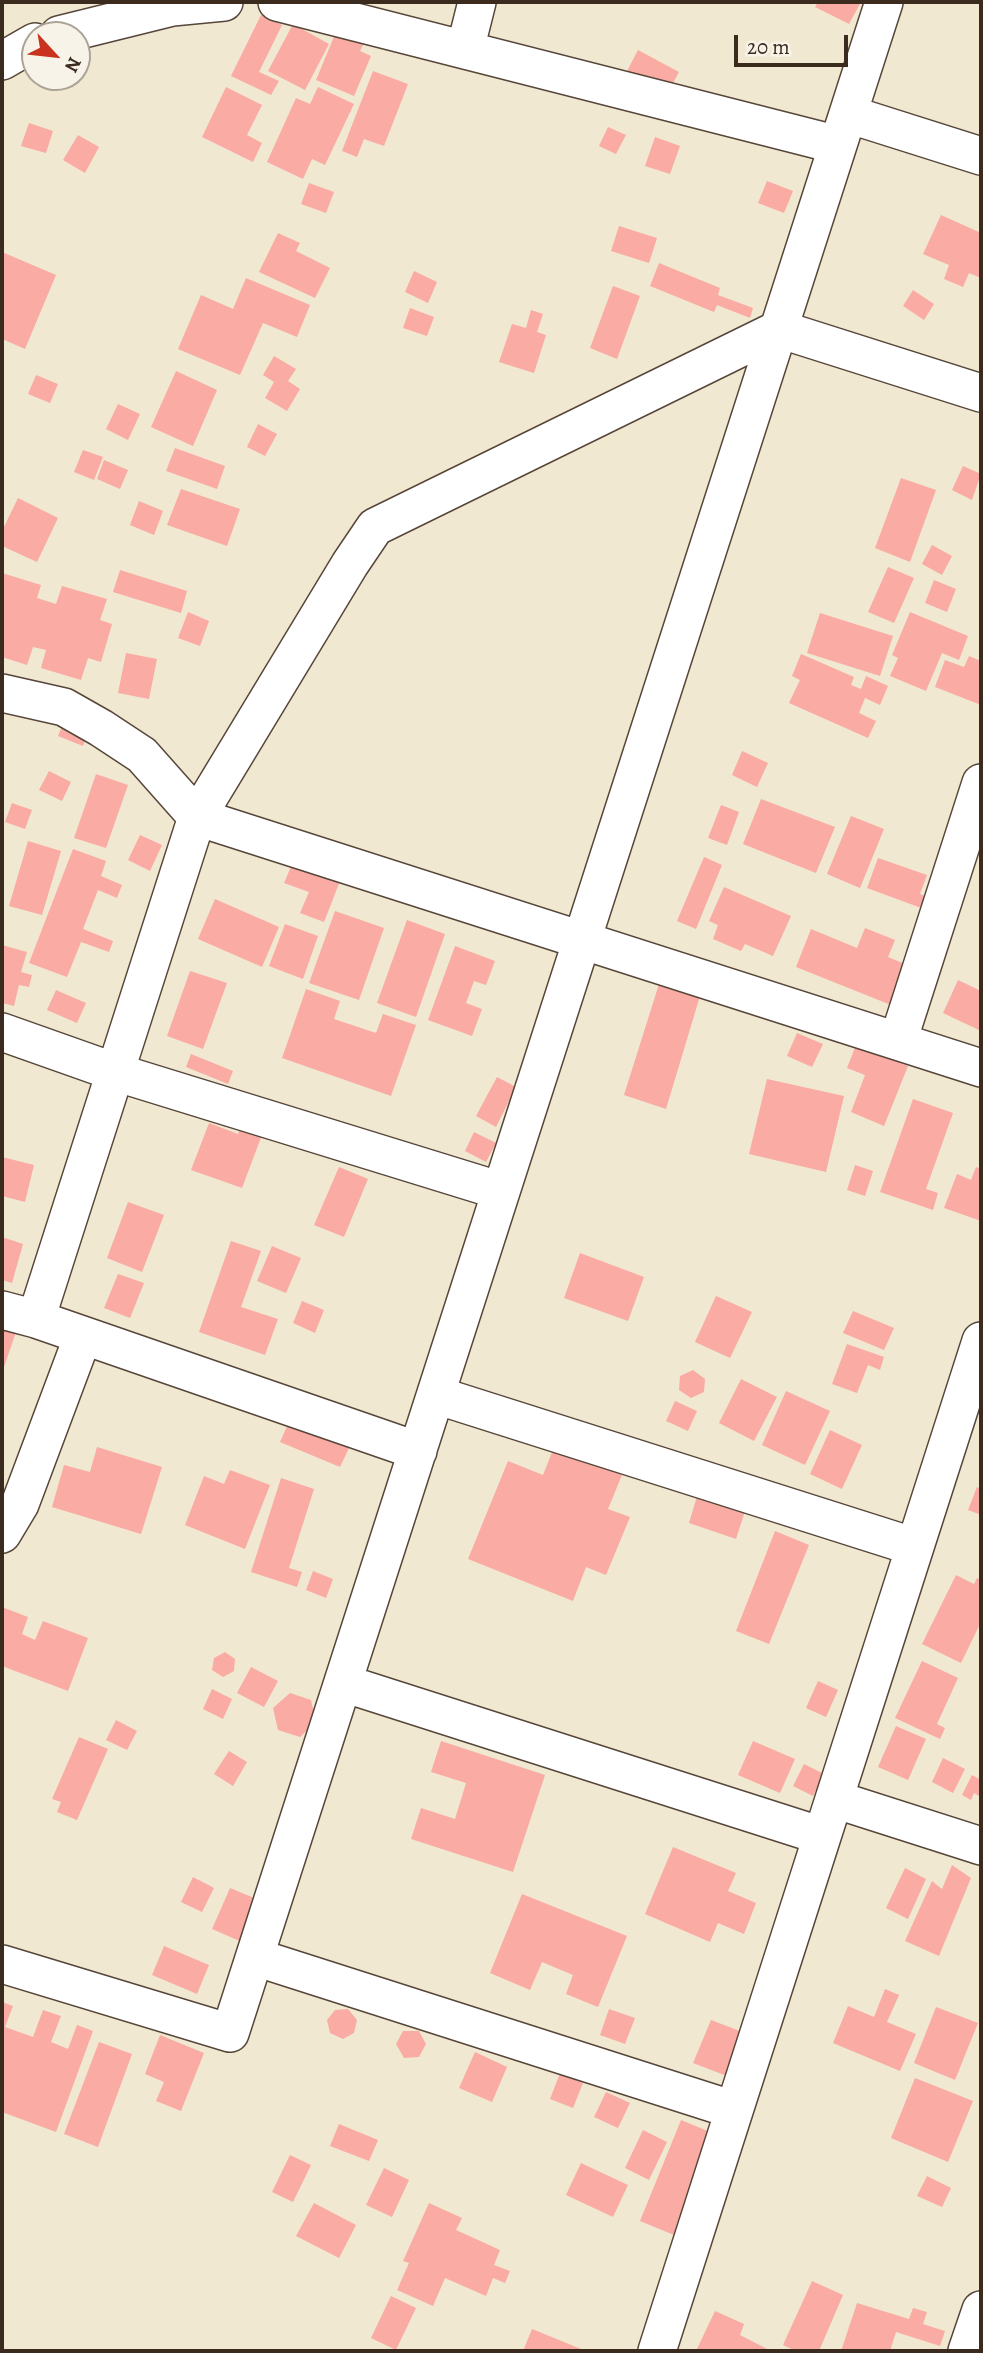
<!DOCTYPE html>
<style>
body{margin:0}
#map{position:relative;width:983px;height:2353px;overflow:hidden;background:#f1e8d1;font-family:Alegreya,serif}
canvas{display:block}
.frame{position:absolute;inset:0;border:4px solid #3b2a1e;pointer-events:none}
.north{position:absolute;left:21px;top:21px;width:70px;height:70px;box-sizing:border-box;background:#f7f3e8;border:2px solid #aca397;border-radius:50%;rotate:117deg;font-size:19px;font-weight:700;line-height:28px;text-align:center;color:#3b2a1e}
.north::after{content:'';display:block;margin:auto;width:24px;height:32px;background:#c8321e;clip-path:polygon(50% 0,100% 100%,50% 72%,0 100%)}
.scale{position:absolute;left:734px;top:35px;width:114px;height:32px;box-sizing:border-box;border:4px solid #3b2a1e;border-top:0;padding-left:9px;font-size:21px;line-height:24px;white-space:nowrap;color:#3b2a1e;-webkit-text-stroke:5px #f7f3e8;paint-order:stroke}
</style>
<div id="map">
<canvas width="983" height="2353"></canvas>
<div class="frame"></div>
<div class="north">N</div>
<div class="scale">20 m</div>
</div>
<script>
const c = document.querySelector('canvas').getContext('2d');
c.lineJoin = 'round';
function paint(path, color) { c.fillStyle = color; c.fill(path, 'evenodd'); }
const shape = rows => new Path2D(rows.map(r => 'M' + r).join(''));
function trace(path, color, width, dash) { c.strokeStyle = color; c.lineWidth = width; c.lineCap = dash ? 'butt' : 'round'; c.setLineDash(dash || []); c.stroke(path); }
paint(shape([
 [818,2,861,2,849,24,815,7],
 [261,15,282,25,259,72,279,81,271,95,231,76],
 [293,24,329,44,305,90,268,71],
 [338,27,366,39,360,51,371,56,354,96,316,80],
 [638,50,679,72,666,96,625,75],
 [373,71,408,84,384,146,364,139,357,157,342,151],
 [226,87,262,105,247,135,262,143,253,162,202,137],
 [318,87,354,104,325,165,312,159,303,179,267,162,296,98,310,104],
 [29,123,53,131,46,153,21,146],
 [608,127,626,135,616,154,599,146],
 [78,135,99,147,85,173,63,160],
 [655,137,680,146,670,174,645,166],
 [767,181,793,191,784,213,758,203],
 [309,183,334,192,326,213,301,204],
 [941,215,981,233,981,278,969,273,963,287,944,279,949,265,923,254],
 [619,226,657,238,649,263,611,251],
 [278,233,300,243,296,251,330,268,315,298,259,272],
 [2,252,56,275,25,349,2,339],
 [659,263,720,288,718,295,753,308,750,318,717,305,714,312,650,286],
 [414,271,437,282,428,303,405,292],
 [246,278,310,305,297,337,263,323,240,375,178,349,201,295,233,309],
 [613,286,640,296,617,359,590,348],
 [913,290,934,304,924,320,903,306],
 [410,308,434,317,427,336,403,328],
 [531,310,543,314,537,332,546,335,534,373,499,362,512,324,526,328],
 [274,356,296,369,288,381,300,389,287,411,265,398,274,382,263,375],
 [176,371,217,390,193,446,151,427],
 [36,375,58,384,50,403,28,394],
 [118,404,140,414,128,440,106,429],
 [258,424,277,434,265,456,247,447],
 [175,448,225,466,217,489,166,471],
 [83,450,103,457,94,480,74,472],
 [104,460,128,470,120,489,97,479],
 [963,466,981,474,972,500,952,490],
 [901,478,936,490,910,562,875,548],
 [181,489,240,509,227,546,167,525],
 [18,498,58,518,37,562,2,546,2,531],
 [139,501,163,511,154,535,130,525],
 [932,545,952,556,942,575,922,564],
 [888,567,914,578,894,623,868,612],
 [120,570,187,591,181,613,113,592],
 [2,573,41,585,37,598,56,604,62,586,107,599,100,620,112,624,101,662,88,658,81,680,41,668,46,650,33,647,27,665,2,657],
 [934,580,956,589,947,612,925,603],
 [188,612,209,621,200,646,178,638],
 [910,612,968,636,959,660,942,653,926,691,890,676,898,658,892,655],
 [820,613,893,636,880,676,807,653],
 [126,653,157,659,149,699,118,693],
 [801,654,854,677,851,685,861,689,866,676,888,686,880,705,865,698,859,713,876,721,868,738,789,703,800,680,792,676],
 [969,656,981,661,981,705,935,687,945,660,964,667],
 [66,716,90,725,83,746,58,736],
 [742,751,768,763,757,787,732,775],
 [49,771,71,782,62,801,39,790],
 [96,774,128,785,106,848,74,838],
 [761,799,835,827,816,873,743,844],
 [12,803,32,810,25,829,5,822],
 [721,805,739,812,727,845,708,838],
 [851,816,884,829,860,888,827,874],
 [140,835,162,845,150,871,128,860],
 [28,841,61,851,42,915,9,906],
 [73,849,106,861,101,876,122,885,117,898,98,890,83,929,113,941,109,952,81,942,67,977,29,963],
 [704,857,722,865,696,929,677,921],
 [878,858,927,875,920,894,936,900,932,912,867,888],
 [293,862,340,881,324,922,300,913,309,892,284,883],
 [724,887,791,916,773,956,745,944,741,951,713,939,718,925,709,921],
 [215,899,279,927,262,967,198,939],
 [335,911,384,928,359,1000,309,983],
 [407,920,445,934,416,1017,377,1003],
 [285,924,318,936,303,979,269,966],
 [865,928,895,940,888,957,917,969,901,1009,796,967,811,929,857,948],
 [2,945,27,952,21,972,32,975,29,987,19,985,14,1006,2,1003],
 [455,946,495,961,486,985,474,981,466,1003,482,1009,472,1036,428,1020],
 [190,971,227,983,203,1049,167,1036],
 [958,980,981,991,981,1031,943,1013],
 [659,984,700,996,666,1109,624,1095],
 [306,989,340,1001,334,1019,376,1033,383,1014,416,1025,391,1096,282,1058],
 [56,990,86,1003,77,1023,47,1010],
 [797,1033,823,1044,812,1067,787,1056],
 [856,1045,908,1066,884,1126,851,1112,865,1075,847,1068],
 [191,1054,233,1071,228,1084,186,1067],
 [497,1077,516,1087,496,1127,476,1116],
 [767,1079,844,1096,826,1172,749,1154],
 [913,1099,953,1113,926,1189,938,1193,933,1210,880,1192],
 [243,1119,265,1127,242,1188,191,1170,209,1123,238,1134],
 [474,1132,496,1143,486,1162,465,1151],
 [2,1157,34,1165,25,1202,2,1196],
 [855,1165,873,1171,865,1196,847,1190],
 [339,1167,368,1179,344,1237,314,1225],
 [976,1167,981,1169,981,1221,944,1208,957,1174,971,1180],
 [128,1202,164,1215,142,1272,107,1258],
 [2,1237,23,1244,12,1283,2,1280],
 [231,1241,261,1251,241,1307,278,1319,265,1355,199,1332],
 [272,1246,301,1258,286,1293,257,1281],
 [580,1253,644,1277,628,1321,564,1298],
 [118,1274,144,1283,130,1318,104,1308],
 [716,1296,752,1312,730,1358,695,1342],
 [302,1301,324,1310,315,1333,293,1323],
 [853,1311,894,1328,884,1350,843,1333],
 [2,1321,18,1326,2,1373],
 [847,1344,884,1357,880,1370,868,1365,857,1393,832,1384],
 [693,1370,705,1379,704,1392,691,1398,679,1390,680,1376],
 [741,1379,777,1397,754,1441,719,1423],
 [786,1391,830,1411,805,1465,762,1445],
 [675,1401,697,1411,688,1431,666,1421],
 [289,1422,349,1448,340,1467,280,1442],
 [830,1430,862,1445,842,1489,810,1474],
 [97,1447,162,1467,141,1534,52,1507,64,1465,90,1472],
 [554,1447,622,1475,608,1509,630,1517,606,1575,586,1567,573,1601,468,1559,508,1461,543,1475],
 [230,1470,270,1485,245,1549,185,1525,204,1476,224,1484],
 [281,1478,314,1489,289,1568,302,1572,297,1587,251,1572],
 [977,1487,981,1489,981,1515,968,1510],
 [698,1493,746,1508,736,1539,689,1523],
 [775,1531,809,1545,769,1644,736,1631],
 [313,1571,333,1579,326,1598,306,1590],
 [956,1575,974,1584,977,1578,981,1580,981,1622,961,1663,922,1644],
 [2,1607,28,1617,22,1634,35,1640,43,1621,88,1638,68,1691,2,1666],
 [225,1652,235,1659,234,1671,223,1677,212,1670,214,1658],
 [922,1661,958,1678,937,1724,945,1728,940,1739,895,1718],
 [251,1667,278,1681,264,1707,237,1693],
 [818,1681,838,1690,826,1717,806,1708],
 [212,1689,232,1699,223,1719,203,1709],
 [290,1693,311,1700,316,1722,300,1737,278,1730,273,1708],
 [116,1720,137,1731,127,1750,106,1740],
 [896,1726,926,1739,908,1780,878,1767],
 [79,1737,108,1749,77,1820,57,1812,61,1802,52,1799],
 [441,1741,545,1775,513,1872,411,1839,421,1808,455,1819,466,1783,431,1772],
 [753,1741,795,1759,780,1793,738,1775],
 [229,1751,247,1762,233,1786,214,1774],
 [943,1758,965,1769,953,1793,932,1782],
 [804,1764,824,1774,813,1796,793,1786],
 [972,1775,981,1780,981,1797,974,1793,971,1800,962,1795],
 [673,1847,736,1873,728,1891,756,1903,744,1934,718,1923,710,1942,645,1914],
 [952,1865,971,1878,939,1956,905,1941,932,1881,942,1889],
 [905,1868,926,1879,908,1919,886,1908],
 [193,1877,214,1888,202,1912,181,1902],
 [230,1888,259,1900,242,1942,212,1929],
 [522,1894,627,1936,598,2007,566,1994,573,1975,542,1962,530,1990,490,1973],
 [164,1946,209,1965,197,1994,152,1975],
 [885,1989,899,1995,887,2022,916,2034,900,2071,833,2043,848,2006,874,2017],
 [2,2002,13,2006,5,2027,33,2037,43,2010,61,2016,51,2042,68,2049,77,2025,93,2031,56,2132,2,2112],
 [936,2007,978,2023,955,2080,914,2063],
 [348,2009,357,2020,354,2033,343,2039,330,2033,327,2020,335,2010],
 [609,2009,635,2018,625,2044,600,2035],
 [711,2020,745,2033,727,2076,693,2063],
 [403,2031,419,2031,426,2044,419,2057,404,2058,396,2044],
 [160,2035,204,2053,181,2111,156,2101,164,2082,145,2074],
 [99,2042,132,2054,98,2147,64,2134],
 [475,2052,507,2067,492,2102,459,2088],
 [560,2073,583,2083,573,2108,550,2099],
 [915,2078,973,2101,948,2162,891,2138],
 [606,2092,630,2103,618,2128,594,2117],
 [681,2120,720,2136,679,2237,640,2221],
 [339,2124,378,2140,369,2161,330,2146],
 [643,2130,667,2142,649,2180,625,2168],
 [290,2155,311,2165,293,2202,272,2192],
 [581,2163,628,2185,613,2217,566,2195],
 [384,2168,409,2180,392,2217,366,2205],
 [927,2176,951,2188,942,2207,917,2196],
 [314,2203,356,2225,339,2258,296,2236],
 [429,2203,462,2218,456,2230,500,2250,494,2265,510,2271,505,2283,493,2278,486,2296,445,2278,433,2306,397,2290,409,2263,403,2261],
 [812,2281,843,2295,819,2351,796,2351,783,2345],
 [391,2296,416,2308,396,2350,371,2338],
 [857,2303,909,2319,913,2308,927,2312,923,2324,945,2331,940,2346,896,2332,890,2351,841,2351],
 [715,2311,744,2324,740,2335,771,2351,696,2351],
 [532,2329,586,2351,523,2351]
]), '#f9aba4');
const minor = shape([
 [277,2,838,145],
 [59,35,172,7,224,2],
 [465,50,477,2],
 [2,61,35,42],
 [848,114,981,156],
 [2,693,64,707,101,728,142,755,197,817,981,1068],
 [2,1032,115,1072,501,1191],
 [898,1041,981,783],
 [2,1310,36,1319,418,1451],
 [36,1319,197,817,350,564,375,527,779,329,981,393],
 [436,1395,915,1547],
 [2,1534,20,1504,83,1336],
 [343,1683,822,1836],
 [834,1799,981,1846],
 [255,1957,734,2110],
 [2,1964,230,2033,884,2],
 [657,2351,981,1341],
 [967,2351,981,2310]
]);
trace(minor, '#564639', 40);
trace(minor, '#fff', 37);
</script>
